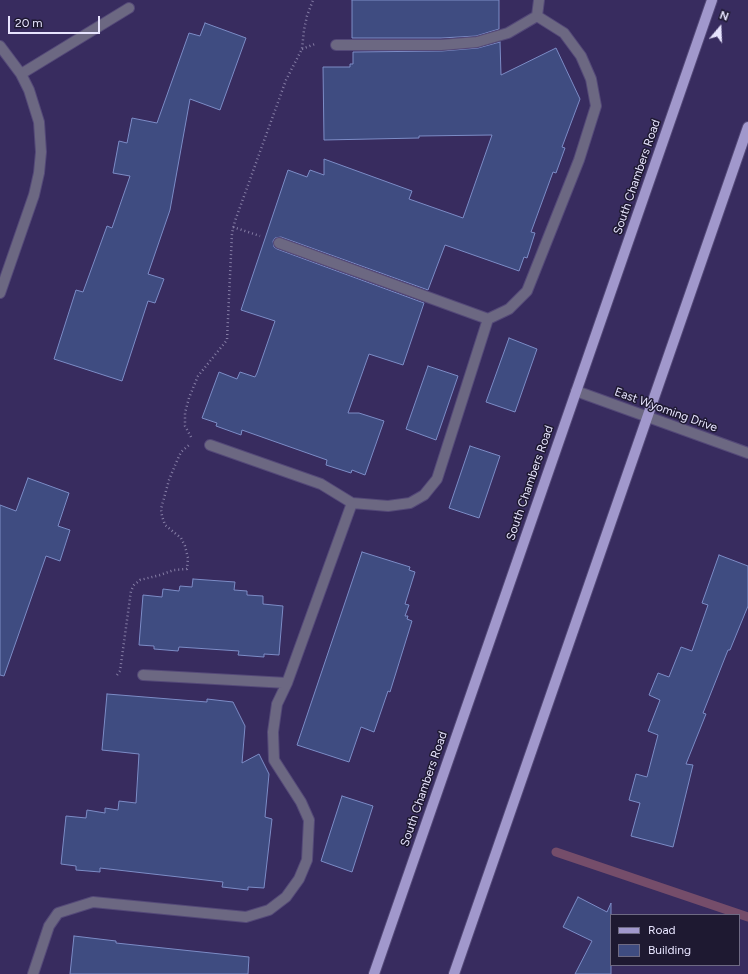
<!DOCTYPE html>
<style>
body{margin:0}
#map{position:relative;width:748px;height:974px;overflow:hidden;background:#382c5f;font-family:Figtree,sans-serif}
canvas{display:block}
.legend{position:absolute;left:610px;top:914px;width:130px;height:52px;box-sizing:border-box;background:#1e1931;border:1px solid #6e6a83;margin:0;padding:5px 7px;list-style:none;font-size:12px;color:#e7e4fe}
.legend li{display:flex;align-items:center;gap:8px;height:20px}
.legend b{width:20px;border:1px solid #6e6a83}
.north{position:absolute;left:700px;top:8px;width:40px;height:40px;-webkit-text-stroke:3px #1e1931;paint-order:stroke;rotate:19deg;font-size:11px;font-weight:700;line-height:16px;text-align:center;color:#e7e4fe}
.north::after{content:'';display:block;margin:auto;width:14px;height:18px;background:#e7e4fe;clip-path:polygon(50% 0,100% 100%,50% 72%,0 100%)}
.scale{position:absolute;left:8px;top:16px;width:92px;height:18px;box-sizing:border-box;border:2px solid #e7e4fe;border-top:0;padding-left:5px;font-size:12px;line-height:14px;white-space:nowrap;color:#e7e4fe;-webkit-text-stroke:3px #1e1931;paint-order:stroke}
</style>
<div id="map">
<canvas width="748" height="974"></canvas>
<ul class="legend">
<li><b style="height:5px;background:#a198cc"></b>Road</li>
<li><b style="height:11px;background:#3f4c81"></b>Building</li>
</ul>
<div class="north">N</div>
<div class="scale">20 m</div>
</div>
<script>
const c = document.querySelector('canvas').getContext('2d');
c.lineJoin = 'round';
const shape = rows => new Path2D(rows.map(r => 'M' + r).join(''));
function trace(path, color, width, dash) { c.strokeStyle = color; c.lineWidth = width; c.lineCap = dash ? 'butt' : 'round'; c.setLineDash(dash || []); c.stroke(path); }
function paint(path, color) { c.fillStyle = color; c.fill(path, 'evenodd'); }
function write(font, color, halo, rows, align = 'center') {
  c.font = font + ' Figtree,sans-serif'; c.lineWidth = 3; c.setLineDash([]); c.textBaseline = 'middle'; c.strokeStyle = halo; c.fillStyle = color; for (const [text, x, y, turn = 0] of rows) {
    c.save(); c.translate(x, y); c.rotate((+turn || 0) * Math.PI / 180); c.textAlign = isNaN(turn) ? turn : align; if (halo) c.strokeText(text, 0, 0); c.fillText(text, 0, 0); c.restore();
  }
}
trace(shape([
 [556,852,748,917]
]), '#754d6a', 9);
const building = shape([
 [352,0,499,0,499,29,476,36,441,38,352,38,352,0],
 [205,23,246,38,220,110,190,99,170,210,148,274,164,279,155,303,148,301,122,381,54,359,76,290,83,292,107,226,112,228,130,176,113,173,119,141,127,143,132,118,157,123,189,33,200,36,205,23],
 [500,42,501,75,556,48,580,99,562,147,565,148,556,173,553,172,531,232,535,233,527,258,524,257,519,271,445,245,428,290,281,237,275,238,273,241,274,247,277,249,424,303,403,365,369,354,348,413,359,413,384,421,365,475,352,470,351,473,326,465,327,460,242,430,241,435,216,426,217,423,202,418,219,372,237,379,240,372,255,377,257,373,275,321,241,310,288,170,307,177,310,170,324,175,324,159,412,191,409,199,463,218,492,135,419,136,419,138,324,140,323,67,350,67,350,64,353,64,353,52,442,51,478,48,500,42],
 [509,338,537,349,515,412,486,402,509,338],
 [428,366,458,376,436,440,406,429,428,366],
 [470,446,500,456,479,518,449,508,470,446],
 [28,478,69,493,58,526,70,530,60,561,46,556,4,676,0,675,0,505,16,511,28,478],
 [362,552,410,567,409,570,415,572,405,604,409,605,405,616,408,616,407,619,412,621,390,692,388,691,374,732,361,727,349,762,297,745,362,552],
 [719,555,748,566,748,606,730,650,728,650,703,713,706,714,686,764,693,765,673,847,631,836,640,803,629,800,636,774,647,777,658,735,648,731,660,700,649,695,658,673,669,677,681,647,692,651,708,605,702,603,719,555],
 [193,579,235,582,234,590,247,591,247,595,263,596,263,604,283,606,279,655,264,654,264,657,238,655,239,651,179,647,178,651,154,649,154,646,139,645,143,595,162,597,163,589,179,591,180,586,192,587,193,579],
 [107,694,207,702,207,699,233,702,245,726,242,763,259,754,269,774,265,817,272,819,264,888,248,887,248,890,222,887,223,882,100,868,100,872,76,870,76,866,61,864,66,816,86,818,87,810,105,813,105,808,118,810,119,801,136,803,139,754,102,750,107,694],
 [342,796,373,806,352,872,321,861,342,796],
 [578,897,607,912,611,903,611,974,575,974,592,941,563,927,578,897],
 [74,936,116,941,116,943,249,957,248,974,70,974,74,936]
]);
paint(building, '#3f4c81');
trace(building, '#7c8cc6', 1);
const minor = shape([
 [537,16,539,0],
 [0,46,21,74,29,90,39,122,41,152,39,173,34,195,0,293],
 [21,74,129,8],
 [279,243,488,319],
 [576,391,748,453],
 [210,445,321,484,352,503],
 [143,675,287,683],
 [33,974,49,926,58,913,93,902,246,917,269,910,286,897,299,879,307,860,309,820,301,802,274,760,273,732,277,704,287,683,352,503,388,506,410,503,424,495,437,479,488,319,509,309,527,291,579,160,596,106,591,79,581,56,564,33,537,16,508,33,477,42,441,45,336,45]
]);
const major = shape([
 [374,974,712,0],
 [454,974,748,127]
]);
trace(minor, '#544978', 12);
trace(major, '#544978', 12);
trace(shape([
 [302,49,315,44],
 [233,227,260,236],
 [191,437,185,426,185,413,189,398,198,376,227,340,232,233,235,221,286,80,302,49,304,30,307,16,313,0],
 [117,675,120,671,131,591,134,585,140,580,160,575,174,570,187,569,188,558,185,546,181,538,165,525,162,516,161,509,169,480,176,463,181,452,189,445]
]), '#857da5', 2.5, [1, 3]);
trace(minor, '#6c6882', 10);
trace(major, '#a198cc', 10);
write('12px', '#e7e4fe', '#1e1931', [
 ["South Chambers Road",637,177,-71],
 ["East Wyoming Drive",666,410,20],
 ["South Chambers Road",530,483,-71],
 ["South Chambers Road",424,789,-71]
]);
</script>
